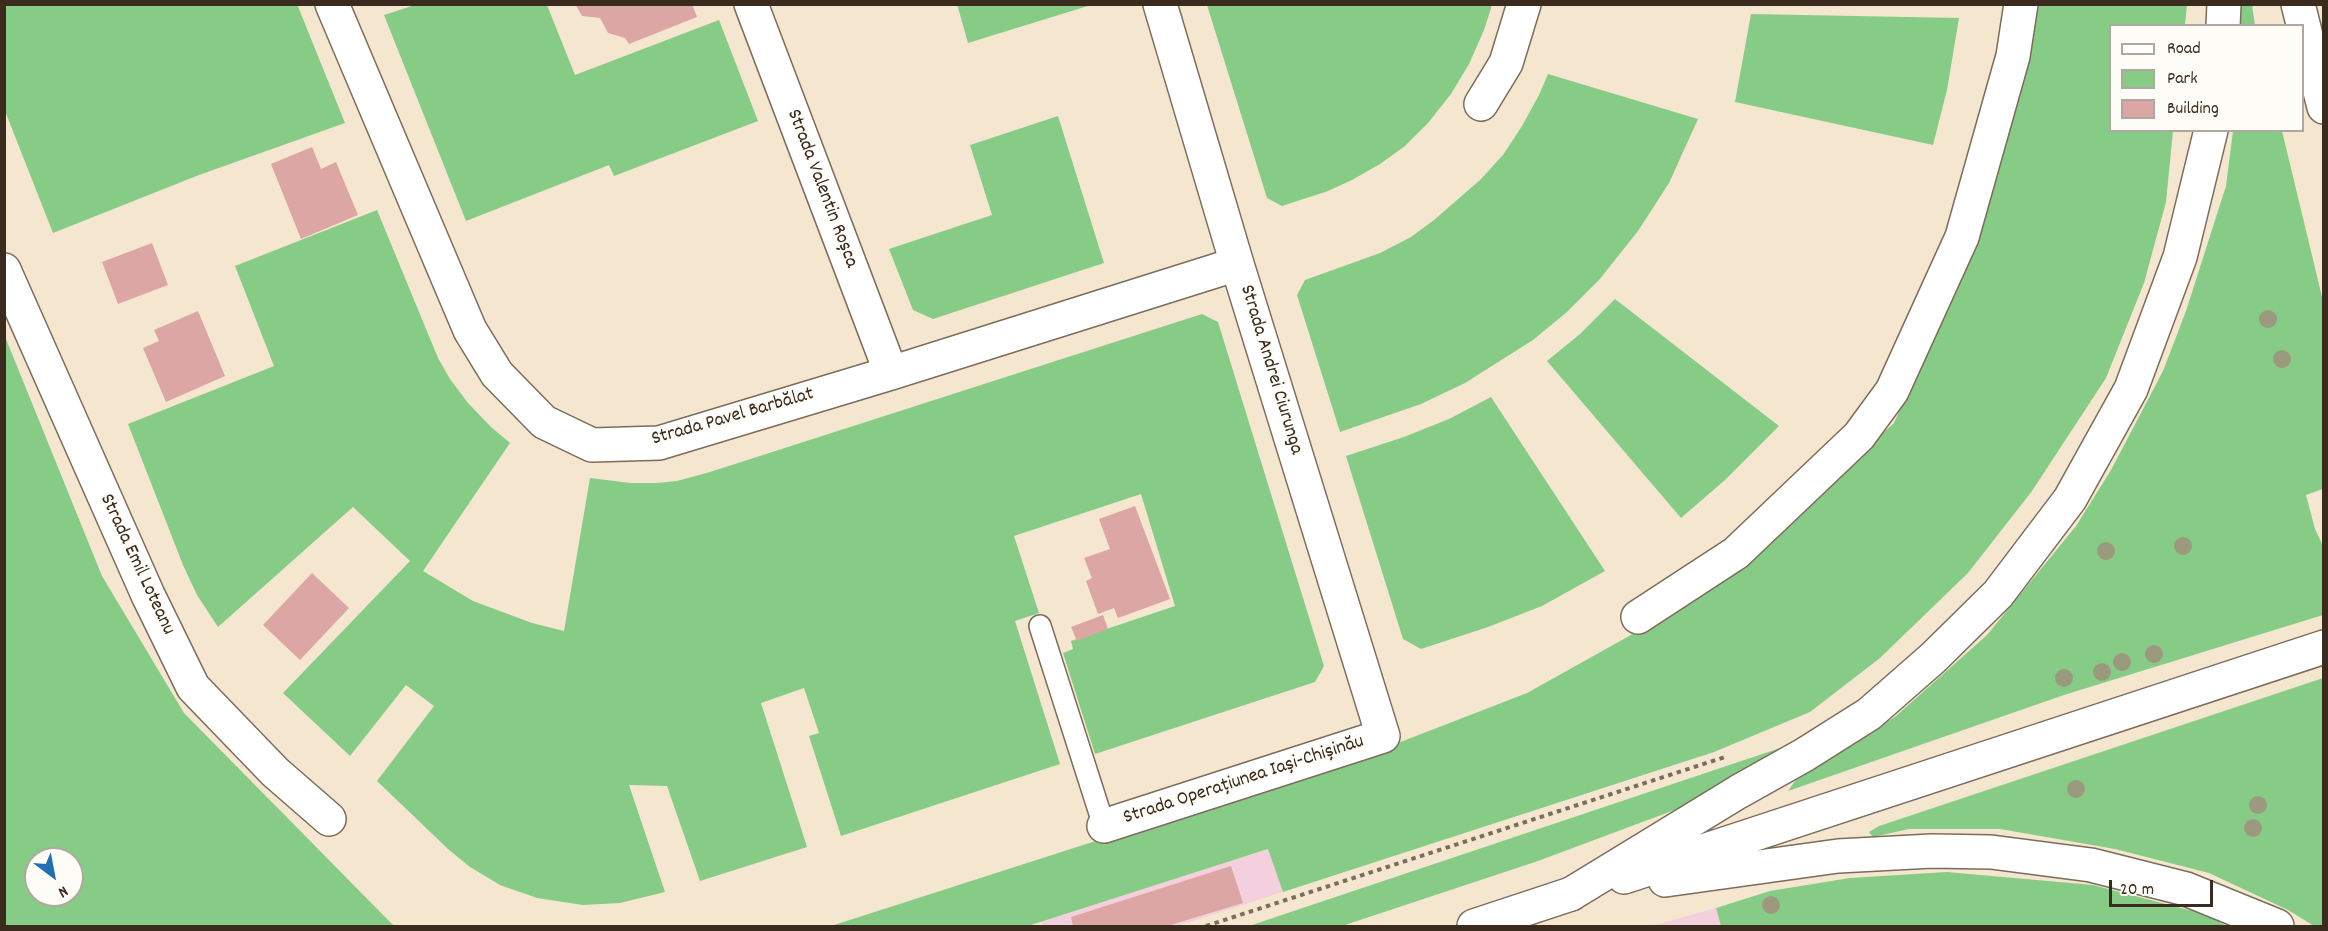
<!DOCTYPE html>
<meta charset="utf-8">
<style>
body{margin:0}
#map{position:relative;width:2328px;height:931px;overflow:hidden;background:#f5e6cf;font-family:Dekko,sans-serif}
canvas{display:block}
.frame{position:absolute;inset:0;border:6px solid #3b2a1e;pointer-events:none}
.legend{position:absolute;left:2109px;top:24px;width:195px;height:108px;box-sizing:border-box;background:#fdfcf7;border:2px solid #afa8a0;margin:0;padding:8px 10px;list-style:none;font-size:18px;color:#3b2a1e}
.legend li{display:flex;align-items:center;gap:12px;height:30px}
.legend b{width:30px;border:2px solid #afa8a0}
.north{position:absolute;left:24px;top:847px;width:60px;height:60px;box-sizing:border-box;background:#fdfcf7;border:2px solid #afa8a0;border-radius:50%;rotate:148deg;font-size:16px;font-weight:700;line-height:24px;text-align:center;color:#3b2a1e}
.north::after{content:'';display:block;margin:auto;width:21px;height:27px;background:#1f6fb2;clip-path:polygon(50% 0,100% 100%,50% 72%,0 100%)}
.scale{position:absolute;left:2109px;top:880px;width:104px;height:27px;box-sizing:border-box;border:3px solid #3b2a1e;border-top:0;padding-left:8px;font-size:18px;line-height:21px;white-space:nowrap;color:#3b2a1e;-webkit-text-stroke:4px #fdfcf7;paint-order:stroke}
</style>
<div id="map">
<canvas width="2328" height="931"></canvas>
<div class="frame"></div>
<ul class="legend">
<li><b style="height:8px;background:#fff"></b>Road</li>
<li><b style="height:16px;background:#87cc86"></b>Park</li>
<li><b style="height:16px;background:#dba6a4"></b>Building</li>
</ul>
<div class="north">N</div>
<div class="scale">20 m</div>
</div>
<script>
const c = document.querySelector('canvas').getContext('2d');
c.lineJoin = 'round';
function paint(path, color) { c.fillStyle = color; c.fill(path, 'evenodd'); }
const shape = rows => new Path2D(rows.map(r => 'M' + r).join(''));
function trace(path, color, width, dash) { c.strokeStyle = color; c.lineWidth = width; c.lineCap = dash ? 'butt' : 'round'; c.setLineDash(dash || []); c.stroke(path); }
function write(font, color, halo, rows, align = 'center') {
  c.font = font + ' Dekko,sans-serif'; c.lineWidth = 4.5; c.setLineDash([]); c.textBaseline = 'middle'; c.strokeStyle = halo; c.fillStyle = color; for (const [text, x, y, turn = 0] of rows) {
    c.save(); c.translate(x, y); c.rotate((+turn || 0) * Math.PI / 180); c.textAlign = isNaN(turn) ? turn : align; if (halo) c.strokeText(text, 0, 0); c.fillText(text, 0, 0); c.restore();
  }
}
paint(shape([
 [1269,849,1283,892,1177,926,1043,926,1041,922],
 [1716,908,1721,926,1652,926]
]), '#f4cfdd');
paint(shape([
 [297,4,345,123,199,175,53,233,5,111,5,5],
 [418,4,547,5,575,75,719,20,758,121,614,176,609,165,466,221,384,15],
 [957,4,1091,4,1091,5,968,43],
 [1207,5,1207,4,1492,5,1484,30,1469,64,1451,94,1428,123,1405,146,1380,164,1352,180,1328,191,1282,206,1267,198],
 [2039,5,2187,5,2185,25,2110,26,2110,130,2173,131,2166,202,2144,283,2106,378,2032,491,1968,573,1880,658,1810,712,1714,752,1283,892,1268,849,1028,926,831,926,1385,748,1527,693,1647,626,1733,569,1894,423,1932,339,1996,156],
 [2239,5,2252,5,2255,25,2239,25],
 [1751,14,1959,18,1947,90,1933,145,1735,102],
 [1548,74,1698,119,1669,183,1638,231,1599,280,1567,312,1533,340,1465,383,1421,404,1340,432,1297,295,1305,280,1380,253,1411,237,1434,220,1480,180,1503,155,1522,126,1539,95],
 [1058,116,1104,263,933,319,913,310,889,249,992,215,970,145],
 [2233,131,2282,131,2323,301,2323,489,2306,495,2315,529,2323,546,2323,615,2064,695,1788,791,1795,781,1896,716,1987,635,2076,526,2111,470,2163,371,2186,311,2226,186],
 [377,210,438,358,450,379,468,403,491,427,510,443,423,571,473,601,532,623,564,631,590,478,631,483,656,483,677,481,710,472,1202,314,1218,322,1324,666,1315,682,1095,754,1063,653,1073,649,1071,641,1175,606,1141,494,1014,536,1039,613,1015,621,1060,764,841,836,809,736,819,733,804,688,761,703,807,847,700,881,667,786,629,785,665,892,620,903,583,905,537,898,500,885,470,867,448,849,377,781,434,706,406,685,350,756,283,693,410,561,353,507,218,627,197,595,183,565,128,424,274,366,235,266],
 [1615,299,1779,426,1725,480,1681,518,1547,361,1580,334],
 [4,334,102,576,184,713,394,926,5,926],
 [36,859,72,859,72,895,36,895],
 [1491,397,1605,571,1542,606,1488,627,1421,649,1403,639,1346,456,1404,437,1449,419],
 [2323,678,2323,926,2314,926,2288,910,2209,873,2115,849,2000,829,1909,829,1873,837,1869,832,1879,826],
 [1798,742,1680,808,1538,861,1342,926,1249,926],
 [1947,872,2093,885,2204,914,2227,926,1721,926,1716,908,1770,891,1850,878]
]), '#87cc86');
paint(shape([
 [575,4,692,4,697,17,629,44,625,38,608,33,600,18,582,16],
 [312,147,321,169,336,162,358,215,301,239,271,164],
 [152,243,168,285,118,304,102,262],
 [198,311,225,376,166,402,143,348,159,341,154,330],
 [1135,506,1170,599,1118,618,1114,608,1098,614,1086,581,1092,578,1084,558,1110,549,1099,519],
 [312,573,349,608,300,660,263,625],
 [1103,615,1108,629,1077,641,1071,627],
 [1231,866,1243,903,1167,926,1073,926,1071,917]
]), '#dba6a4');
const service = shape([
 [1040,626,1104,826]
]);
const minor = shape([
 [332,4,470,330,497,374,544,422,592,445,659,443,891,373,1237,264],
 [751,4,891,373],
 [1481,104,1506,63,1524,4],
 [4,270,148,595,193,687,275,772,329,819],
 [1638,617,1736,553,1859,436,1892,391,1962,237,2013,56,2021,4],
 [1104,826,1383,736,1237,264,1160,4]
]);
const primary = shape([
 [1474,926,1571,894]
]);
const trunk = shape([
 [2298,4,2324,107],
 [2223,26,2224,4],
 [1624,877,2324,647],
 [1665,880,1838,856,1932,851,1991,852,2091,865,2186,889,2277,926],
 [1571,894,1738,792,1804,755,1869,714,1933,658,1998,594,2070,499,2131,389,2180,257,2211,130]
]);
trace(service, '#7c6c5c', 24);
trace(minor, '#7c6c5c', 36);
trace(primary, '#7c6c5c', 36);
trace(trunk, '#7c6c5c', 36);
trace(shape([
 [1206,926,1728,756]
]), '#7c6c5c', 4, [4.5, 4.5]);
trace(service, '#fff', 21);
trace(minor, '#fff', 33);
trace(primary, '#fff', 33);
trace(trunk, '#fff', 33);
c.fillStyle = '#9b9a7f';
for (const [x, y] of [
 [2268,319],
 [2282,359],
 [2183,546],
 [2106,551],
 [2154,654],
 [2122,662],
 [2102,672],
 [2064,678],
 [2076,789],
 [2258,805],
 [2253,828],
 [1771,905]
]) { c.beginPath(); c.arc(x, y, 9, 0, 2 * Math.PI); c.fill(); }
write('20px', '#3b2a1e', '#fdfcf7', [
 ["Strada Valentin Roșca",821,189,69],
 ["Strada Andrei Ciurunga",1270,370,73],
 ["Strada Pavel Barbălat",733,418,-16],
 ["Strada Emil Loteanu",136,565,65],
 ["Strada Operațiunea Iași-Chișinău",1244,781,-18]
]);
</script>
